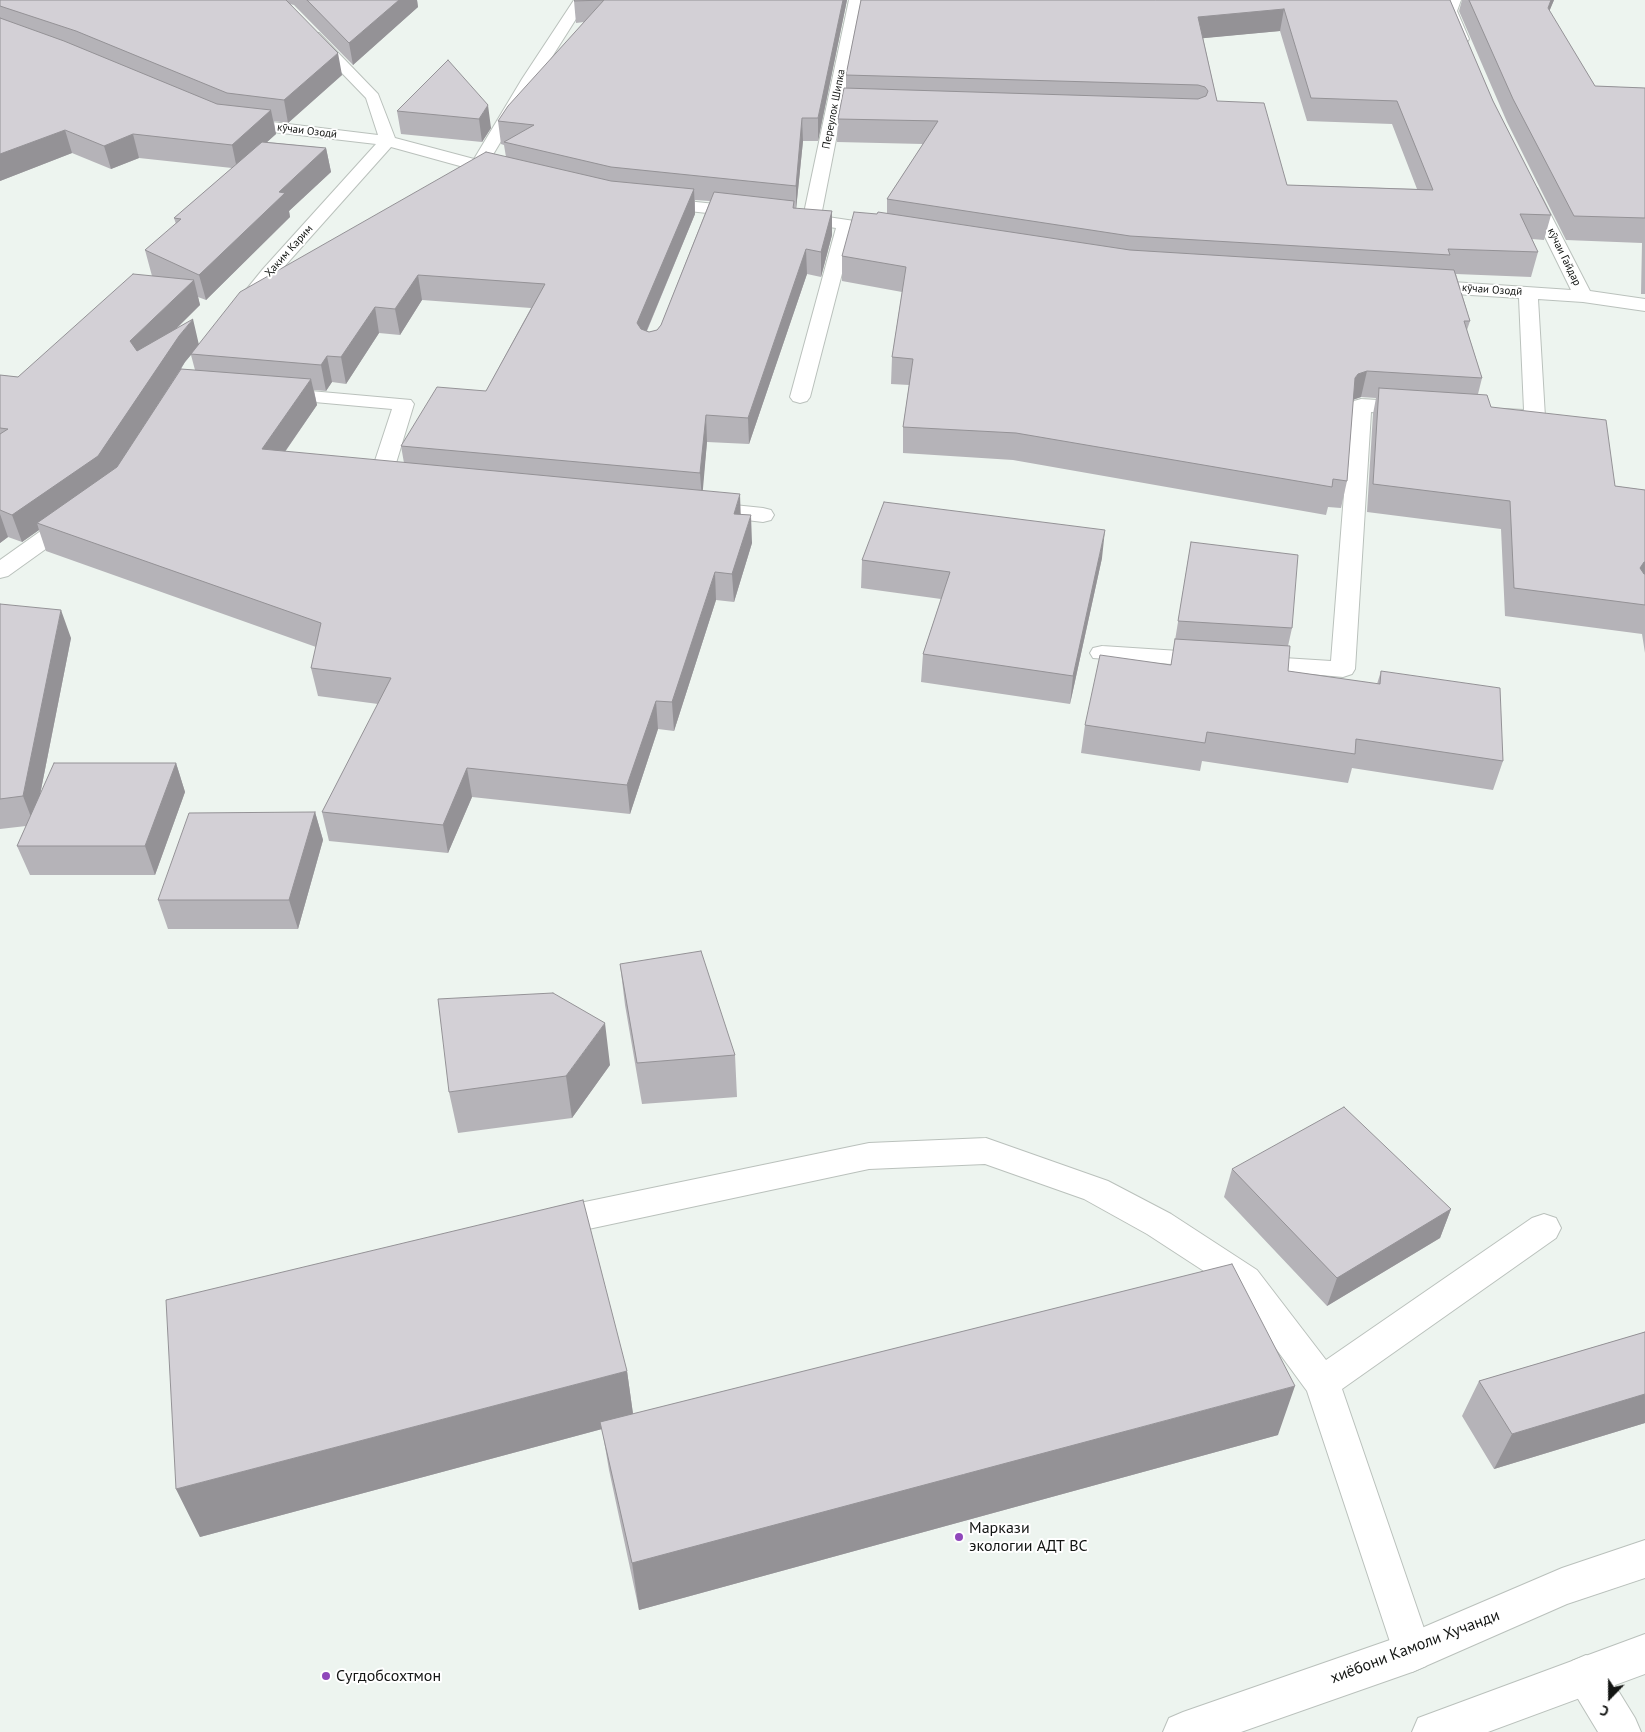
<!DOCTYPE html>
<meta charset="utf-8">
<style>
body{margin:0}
#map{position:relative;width:1645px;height:1732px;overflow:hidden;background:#edf4ef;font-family:"PT Sans",sans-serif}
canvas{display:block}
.north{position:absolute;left:1585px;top:1672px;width:50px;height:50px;-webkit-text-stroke:4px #fff;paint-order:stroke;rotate:202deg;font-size:14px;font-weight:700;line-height:20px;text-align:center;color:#131513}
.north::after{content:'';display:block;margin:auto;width:18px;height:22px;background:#131513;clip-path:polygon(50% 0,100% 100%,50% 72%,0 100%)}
</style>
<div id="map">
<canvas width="1645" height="1732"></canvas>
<div class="north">С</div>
</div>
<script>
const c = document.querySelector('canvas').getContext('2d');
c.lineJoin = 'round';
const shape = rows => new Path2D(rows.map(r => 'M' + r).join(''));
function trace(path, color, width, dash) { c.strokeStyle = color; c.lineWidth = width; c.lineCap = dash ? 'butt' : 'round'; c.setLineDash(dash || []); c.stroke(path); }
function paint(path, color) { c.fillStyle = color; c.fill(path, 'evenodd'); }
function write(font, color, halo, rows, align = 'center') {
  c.font = font + ' "PT Sans",sans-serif'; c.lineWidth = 4; c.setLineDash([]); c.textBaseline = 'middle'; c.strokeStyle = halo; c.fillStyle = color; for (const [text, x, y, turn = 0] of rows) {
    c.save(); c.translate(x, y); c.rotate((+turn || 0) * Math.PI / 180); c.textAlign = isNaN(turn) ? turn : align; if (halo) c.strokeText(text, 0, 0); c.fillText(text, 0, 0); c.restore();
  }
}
const minor = shape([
 [574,0,588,0,538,79,488,163,509,168,511,172,509,176,503,177,478,171,391,147,275,277,249,310,242,312,235,310,233,306,263,269,376,144,239,128,233,126,231,123,233,120,239,118,378,135,366,98,309,39,307,36,309,33,319,33,378,94,395,138,474,159,522,79,574,0],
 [849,0,863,0,844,100,879,101,885,103,887,106,885,109,879,111,842,109,821,216,888,226,894,227,897,231,894,235,888,236,853,231,810,397,807,401,800,403,793,401,790,397,836,228,795,222,789,221,786,217,789,213,795,212,804,213,849,0],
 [1447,0,1461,0,1457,11,1469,39,1467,42,1457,42,1455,39,1443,11,1447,0],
 [1531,187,1537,188,1539,192,1590,291,1645,299,1645,311,1583,302,1538,299,1545,417,1542,421,1535,423,1504,421,1497,419,1494,415,1497,411,1504,409,1524,410,1519,298,1423,292,1416,290,1414,286,1416,282,1423,280,1571,290,1523,192,1525,188,1531,187],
 [658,198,744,207,750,208,753,212,750,216,744,217,652,207,649,203,652,199,658,198],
 [277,388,411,400,414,404,393,473,406,475,409,480,406,485,398,486,380,485,372,484,369,479,392,409,270,398,267,394,270,390,277,388],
 [1361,399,1411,402,1418,404,1421,408,1418,412,1411,414,1371,412,1355,669,1352,674,1343,677,1243,668,1240,663,1243,658,1252,656,1331,661,1351,405,1354,401,1361,399],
 [705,502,763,508,771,510,774,515,771,520,763,522,697,514,694,509,697,504,705,502],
 [74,511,82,513,85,518,82,523,8,576,0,578,0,560,66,513,74,511],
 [1102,646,1210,653,1219,655,1222,660,1219,665,1210,667,1093,658,1090,653,1093,648,1102,646],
 [986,1138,1108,1181,1171,1214,1257,1270,1326,1360,1532,1218,1544,1214,1556,1218,1561,1228,1556,1238,1342,1389,1432,1652,1426,1666,1412,1672,1398,1666,1307,1391,1233,1290,1147,1234,1084,1199,985,1164,869,1169,551,1237,539,1233,534,1223,539,1213,551,1209,869,1143,986,1138],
 [1586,1655,1600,1661,1635,1718,1641,1732,1598,1732,1572,1689,1566,1675,1572,1661,1586,1655]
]);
const major = shape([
 [1645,1540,1645,1578,1567,1604,1412,1672,1241,1732,1163,1732,1169,1718,1183,1712,1410,1633,1562,1568,1645,1540],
 [1645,1634,1645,1674,1488,1732,1412,1732,1418,1718,1645,1634]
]);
trace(minor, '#bac1bc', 2);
trace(major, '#bac1bc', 2);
paint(minor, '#fff');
paint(major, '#fff');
paint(shape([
 [0,0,417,0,418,7,353,65,294,5,290,4,342,75,288,123,274,121,276,134,267,142,326,148,331,172,289,211,290,217,206,300,198,297,200,305,177,328,199,344,506,157,504,145,501,144,498,121,584,22,576,23,574,1,575,0,847,0,818,141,803,141,796,209,832,211,832,235,821,277,807,274,749,444,707,442,702,491,741,514,752,543,734,602,716,600,674,731,658,729,630,814,472,797,448,853,329,841,322,812,378,704,318,696,311,668,316,647,46,551,39,530,22,542,8,537,0,543,0,375,18,377,152,276,145,250,176,224,174,218,232,168,139,158,111,169,72,153,0,181],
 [695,200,710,201,661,325,657,330,649,332,647,331,695,214],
 [422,300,531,308,486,391,401,446,404,463,285,452,317,405,314,390,326,391,332,382,346,384,379,333,400,335],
 [191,355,195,370,181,369,185,362],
 [861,0,1450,0,1493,101,1551,215,1544,240,1532,239,1538,252,1531,277,1456,274,1470,321,1467,330,1482,378,1478,394,1491,407,1615,486,1645,490,1645,653,1642,634,1505,616,1501,529,1367,512,1373,414,1376,398,1361,397,1353,400,1347,481,1341,508,1328,507,1326,515,1013,460,903,453,903,427,909,385,891,384,892,357,902,292,842,281,842,256,877,214,887,213,887,199,923,144,837,142,838,119,846,88,846,75],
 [1280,31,1307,121,1392,124,1417,189,1287,185,1217,101,1203,38],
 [1462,0,1554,0,1549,11,1595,86,1645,88,1645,294,1641,294,1642,243,1566,240,1507,122,1459,11],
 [448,60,491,128,482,142,401,134,397,111],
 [1191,542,1292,628,1288,646,1288,671,1377,684,1381,671,1503,761,1493,790,1352,768,1348,783,1202,761,1200,771,1081,753,1085,725,1171,665],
 [1102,558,1070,704,921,682,923,654,941,599,861,588,862,560],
 [0,604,71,638,40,795,176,763,185,792,155,875,30,875,17,846,26,826,0,829],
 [315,812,323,840,298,929,168,929,158,900],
 [620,964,735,1055,737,1097,642,1104,625,1005],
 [610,1065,572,1118,458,1133,449,1092],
 [1232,1169,1451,1209,1440,1238,1327,1306,1224,1197],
 [1645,1332,1645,1423,1494,1469,1462,1416,1479,1381],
 [627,1371,633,1414,1278,1435,639,1610,609,1470,602,1429,200,1537,176,1489]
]), '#b5b3b8');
paint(shape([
 [399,0,417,0,418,7,353,65,349,43],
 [843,0,847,0,818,141,818,118],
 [1551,0,1554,0,1542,29,1548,8],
 [1284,9,1280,31,1195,39,1198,17],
 [338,53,342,75,288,123,284,100],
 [488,105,491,128,482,142,479,119],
 [271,110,276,134,237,169,232,145],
 [802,118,803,141,796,210,796,186],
 [65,130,72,153,0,181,0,154],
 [133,134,139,158,111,169,104,146],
 [326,148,331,172,289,211,290,217,206,300,199,275,279,192],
 [694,189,695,214,639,349,637,323],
 [832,211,832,235,821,277,821,252],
 [806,249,807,274,749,444,748,418],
 [418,275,422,300,400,335,395,309],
 [194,280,200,305,137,367,130,341],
 [375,307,379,333,346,384,341,357],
 [193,319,199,345,185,362,107,483,37,523,39,530,22,542,12,515,179,336],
 [327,356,332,382,326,391,321,365],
 [1367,371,1361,397,1352,400,1355,378,1358,374],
 [311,379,317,405,268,476,262,449],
 [706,415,707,442,702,500,700,473],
 [740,494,741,522,734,514],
 [0,514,8,537,0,543],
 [751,515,752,543,734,602,732,574],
 [1105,530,1102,558,1070,704,1073,676],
 [1644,562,1645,562,1645,588,1640,568],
 [715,572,716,600,674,731,672,702],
 [61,610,71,638,34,825,23,796],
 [656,701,658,729,630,814,627,785],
 [176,763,185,792,155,875,145,846],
 [467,768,472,797,448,853,443,825],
 [315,812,323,840,298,929,289,900],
 [605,1023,610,1065,572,1118,566,1076],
 [1451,1209,1440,1238,1327,1306,1337,1278],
 [627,1371,634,1421,600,1422,602,1429,200,1537,176,1489],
 [1295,1386,1278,1435,639,1610,632,1563],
 [1645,1394,1645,1423,1494,1469,1512,1434]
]), '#949296');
const building = shape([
 [0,0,286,0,338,53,284,100,227,93,76,31,0,6,0,0],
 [307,0,399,0,349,43,307,0],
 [575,0,843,0,818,118,802,118,796,186,611,167,504,142,534,125,498,121,508,106,604,0,574,1,575,0],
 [861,0,1450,0,1493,101,1551,215,1520,214,1538,252,1448,249,1450,255,1130,236,887,199,938,121,838,119,844,88,1198,99,1206,96,1208,91,1205,87,1198,85,846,75,861,0],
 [1284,9,1311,98,1397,101,1433,190,1287,185,1264,103,1217,101,1198,17,1284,9],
 [1469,0,1551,0,1548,8,1595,86,1645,88,1645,218,1574,216,1513,99,1469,0],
 [0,18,64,41,217,104,271,110,232,145,133,134,104,146,65,130,0,154,0,18],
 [448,60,488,105,479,119,397,111,448,60],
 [262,142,326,148,279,192,285,193,199,275,145,250,181,219,174,218,262,142],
 [486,152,611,181,694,189,637,323,641,329,649,332,657,330,661,325,714,192,794,201,793,208,832,211,821,252,806,249,748,418,706,415,700,473,401,446,437,387,486,391,545,284,418,275,395,309,375,307,341,357,327,356,321,365,191,354,240,292,486,152],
 [854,212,877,214,878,212,1130,250,1454,270,1470,321,1464,321,1482,378,1367,371,1358,374,1355,378,1347,481,1333,479,1332,487,1016,433,903,427,913,359,892,357,906,267,842,256,854,212],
 [133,274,194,280,130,341,137,351,193,319,179,336,98,456,12,515,0,510,0,434,8,429,0,428,0,375,18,377,133,274],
 [181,369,311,379,262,449,740,494,734,514,751,515,732,574,715,572,672,702,656,701,627,785,467,768,443,825,322,812,391,678,311,668,321,623,37,523,117,467,181,369],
 [1379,388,1487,395,1491,407,1606,420,1615,486,1645,490,1645,562,1644,562,1640,568,1644,574,1645,574,1645,605,1514,588,1510,501,1373,484,1379,388],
 [884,502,1105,530,1073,676,923,654,950,572,862,560,884,502],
 [1191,542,1298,555,1292,628,1178,621,1191,542],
 [0,604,61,610,23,796,0,799,0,604],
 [1175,639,1290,646,1288,671,1380,684,1381,671,1500,688,1503,761,1356,739,1355,754,1207,732,1205,743,1085,725,1100,655,1171,665,1175,639],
 [54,763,176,763,145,846,17,846,54,763],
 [315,812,289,900,158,900,189,813,315,812],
 [701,951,735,1055,637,1063,620,964,701,951],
 [553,993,605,1023,566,1076,449,1092,438,999,553,993],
 [1344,1107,1451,1209,1337,1278,1232,1169,1344,1107],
 [583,1200,627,1371,176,1489,166,1300,583,1200],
 [1232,1264,1295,1386,632,1563,600,1422,1232,1264],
 [1645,1332,1645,1394,1512,1434,1479,1381,1645,1332]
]);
paint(building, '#d3d0d6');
trace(building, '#949296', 1);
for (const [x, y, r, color] of [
 [959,1537,5,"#9048bb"],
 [326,1676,5,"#9048bb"]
]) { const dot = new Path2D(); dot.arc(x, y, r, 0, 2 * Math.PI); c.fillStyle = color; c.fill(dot); trace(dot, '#fff', 2); }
write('11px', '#131513', '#fff', [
 ["Переулок Шипка",834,109,-79],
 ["кӯчаи Озодӣ",307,131,7],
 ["Ҳаким Карим",289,251,-48],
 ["кӯчаи Гайдар",1564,257,64],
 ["кӯчаи Озодӣ",1492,290,4]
]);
write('16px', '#131513', '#fff', [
 ["Маркази",969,1528],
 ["экологии АДТ ВС",969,1546],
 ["Сугдобсохтмон",336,1676]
], 'left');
write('16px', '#131513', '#fff', [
 ["хиёбони Камоли Хучанди",1415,1647,-21]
]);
</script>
